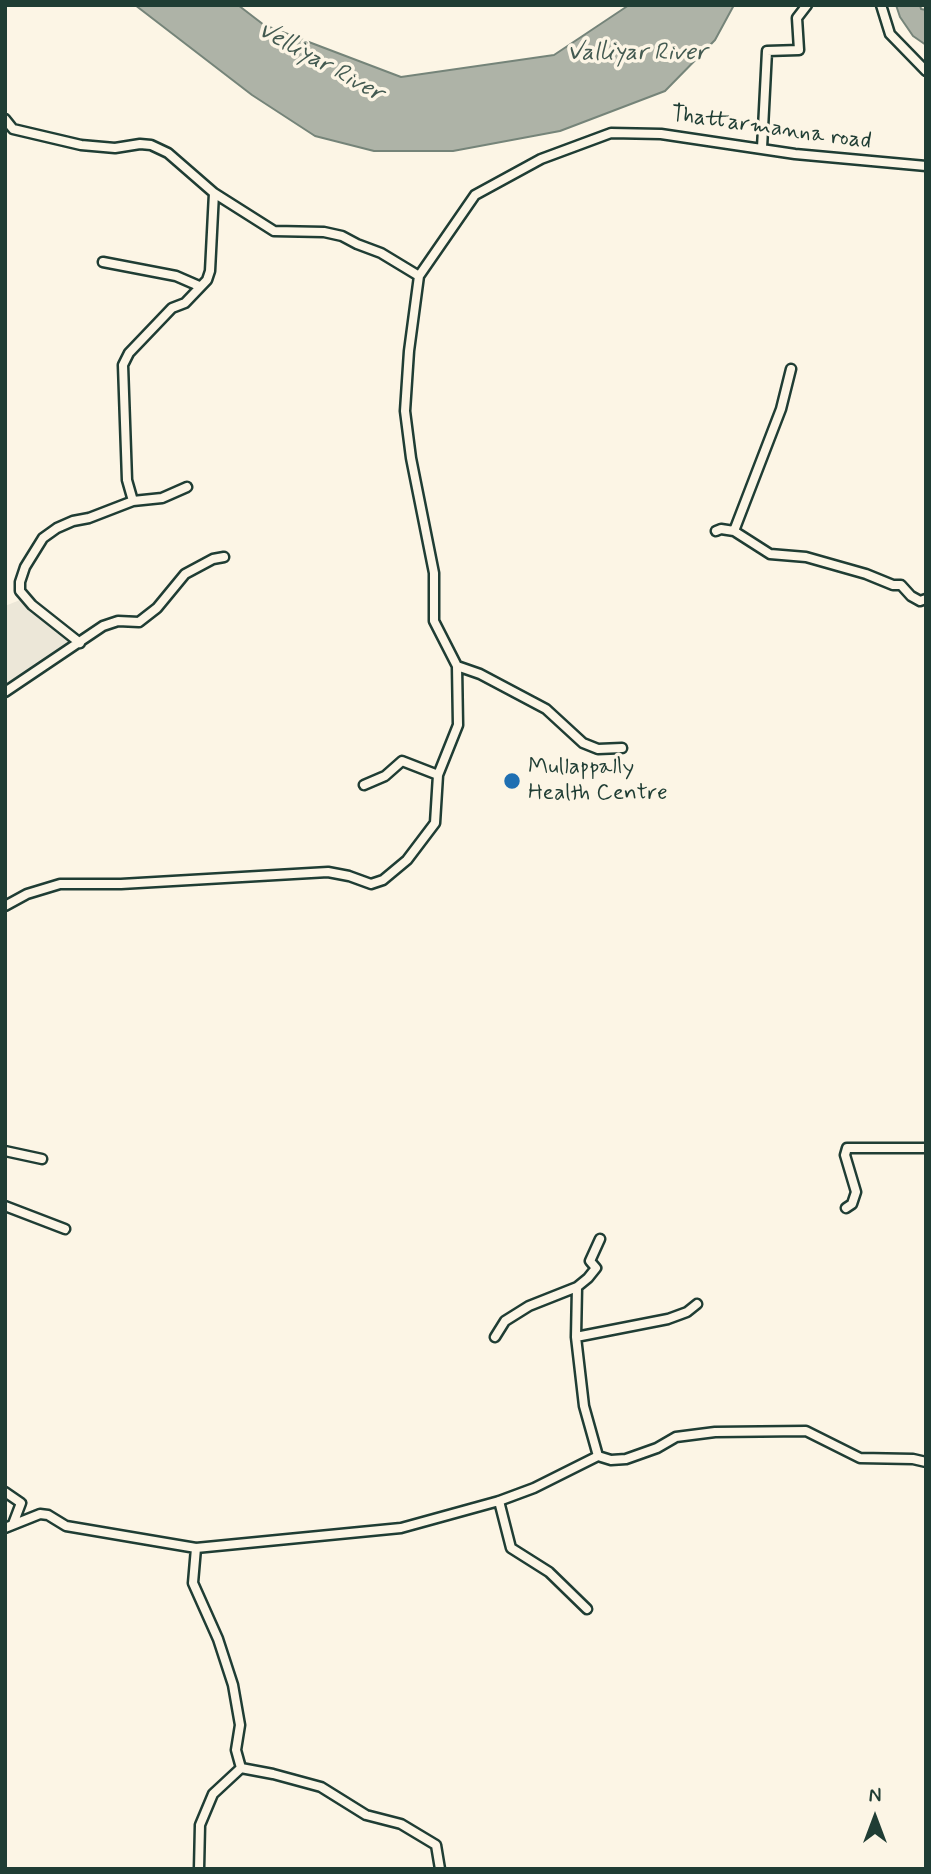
<!DOCTYPE html>
<style>
body{margin:0}
#map{position:relative;width:931px;height:1874px;overflow:hidden;background:#fcf5e5;font-family:Mynerve,sans-serif}
canvas{display:block}
.frame{position:absolute;inset:0;border:7px solid #1f3d34;pointer-events:none}
.north{position:absolute;left:840px;top:1783px;width:70px;height:70px;-webkit-text-stroke:5px #fcf5e5;paint-order:stroke;rotate:0deg;font-size:19px;font-weight:700;line-height:28px;text-align:center;color:#1f3d34}
.north::after{content:'';display:block;margin:auto;width:24px;height:32px;background:#1f3d34;clip-path:polygon(50% 0,100% 100%,50% 72%,0 100%)}
</style>
<div id="map">
<canvas width="931" height="1874"></canvas>
<div class="frame"></div>
<div class="north">N</div>
</div>
<script>
const c = document.querySelector('canvas').getContext('2d');
c.lineJoin = 'round';
function paint(path, color) { c.fillStyle = color; c.fill(path, 'evenodd'); }
const shape = rows => new Path2D(rows.map(r => 'M' + r).join(''));
function trace(path, color, width, dash) { c.strokeStyle = color; c.lineWidth = width; c.lineCap = dash ? 'butt' : 'round'; c.setLineDash(dash || []); c.stroke(path); }
function write(font, color, halo, rows, align = 'center') {
  c.font = font + ' Mynerve,sans-serif'; c.lineWidth = 7; c.setLineDash([]); c.textBaseline = 'middle'; c.strokeStyle = halo; c.fillStyle = color; for (const [text, x, y, turn = 0] of rows) {
    c.save(); c.translate(x, y); c.rotate((+turn || 0) * Math.PI / 180); c.textAlign = isNaN(turn) ? turn : align; if (halo) c.strokeText(text, 0, 0); c.fillText(text, 0, 0); c.restore();
  }
}
paint(shape([
 [20,600,72,639,52,656,5,684,5,606]
]), '#ece7d8');
const water = shape([
 [135,5,238,5,264,25,401,77,554,55,629,5,734,5,715,40,665,91,560,131,453,151,374,151,315,136,252,95,135,5],
 [896,5,920,5,921,9,926,10,926,45,913,36,900,17,896,5]
]);
paint(water, '#aeb3a7');
trace(water, '#758479', 2);
const minor = shape([
 [881,5,890,34,926,71],
 [5,119,13,129,81,145,115,148,140,144,151,145,168,153,214,193,210,271,207,280,185,303,172,308,129,353,123,365,127,480,133,501],
 [762,148,767,51,799,50,797,18,807,5],
 [103,262,176,276,199,286],
 [419,276,475,195,541,159,611,133,661,134,795,154,926,166],
 [716,531,721,529,734,531,770,554,806,557,866,574,893,585,901,585,911,596,920,601,926,599],
 [734,531,781,409,791,369],
 [80,643,32,605,20,591,20,582,25,567,43,538,57,528,73,521,89,518,133,501,162,498,187,487],
 [457,666,480,674,546,709,583,743,598,749,622,748],
 [5,692,103,626,118,621,139,622,157,608,185,574,213,559,224,557],
 [364,785,385,776,402,761,438,775],
 [5,906,27,894,60,884,121,884,328,872,349,876,371,884,383,880,407,860,435,823,438,775,458,725,457,666,434,621,434,573,411,458,405,411,409,351,419,276,381,253,357,244,342,236,324,232,274,231,214,193],
 [5,1151,42,1159],
 [5,1206,65,1229],
 [846,1208,852,1204,856,1192,845,1155,847,1148,926,1148],
 [577,1287,576,1337,584,1406,598,1456],
 [495,1337,505,1321,529,1306,577,1287,588,1278,596,1268,590,1261,600,1239],
 [576,1337,668,1319,687,1312,697,1304],
 [5,1492,21,1503,13,1524],
 [499,1501,511,1548,549,1572,587,1609],
 [5,1528,40,1514,48,1515,66,1526,196,1548,401,1528,499,1501,534,1488,598,1456,611,1460,626,1459,657,1448,676,1437,715,1432,806,1431,860,1458,913,1459,926,1462],
 [196,1548,193,1583,218,1639,233,1685,240,1725,236,1750,241,1768,273,1774,321,1787,366,1815,401,1824,436,1845,440,1869],
 [199,1869,200,1825,213,1794,241,1768]
]);
trace(minor, '#1f3d34', 13);
trace(minor, '#fcf5e5', 8);
for (const [x, y, r, color] of [
 [512,781,9,"#1f6fb2"]
]) { const dot = new Path2D(); dot.arc(x, y, r, 0, 2 * Math.PI); c.fillStyle = color; c.fill(dot); trace(dot, '#fcf5e5', 2.5); }
write('23px', '#1f3d34', '#fcf5e5', [
 ["Thattarmanna road",771,129,8]
]);
write('23px', '#1f3d34', '#fcf5e5', [
 ["Mullappally",528,768],
 ["Health Centre",528,794]
], 'left');
write('italic 24px', '#435a51', '#fcf5e5', [
 ["Valliyar River",637,54],
 ["Velliyar River",320,63,29]
]);
</script>
